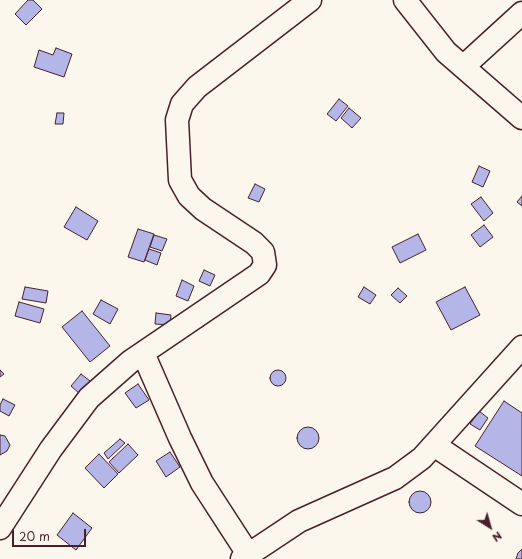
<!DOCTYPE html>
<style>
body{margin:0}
#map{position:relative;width:522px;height:559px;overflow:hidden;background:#fbf7ec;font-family:"Playpen Sans",sans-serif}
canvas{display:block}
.north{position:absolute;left:470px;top:507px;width:40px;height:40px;-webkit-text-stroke:3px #fbf7ec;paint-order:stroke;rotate:143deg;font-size:11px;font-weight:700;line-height:16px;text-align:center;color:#4a1f2b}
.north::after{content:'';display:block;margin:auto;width:14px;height:18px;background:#4a1f2b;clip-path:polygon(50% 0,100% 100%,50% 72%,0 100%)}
.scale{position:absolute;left:12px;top:529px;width:74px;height:18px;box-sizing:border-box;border:2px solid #4a1f2b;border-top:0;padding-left:5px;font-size:12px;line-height:14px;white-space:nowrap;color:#4a1f2b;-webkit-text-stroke:3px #fbf7ec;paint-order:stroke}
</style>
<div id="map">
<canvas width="522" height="559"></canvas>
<div class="north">N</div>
<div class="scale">20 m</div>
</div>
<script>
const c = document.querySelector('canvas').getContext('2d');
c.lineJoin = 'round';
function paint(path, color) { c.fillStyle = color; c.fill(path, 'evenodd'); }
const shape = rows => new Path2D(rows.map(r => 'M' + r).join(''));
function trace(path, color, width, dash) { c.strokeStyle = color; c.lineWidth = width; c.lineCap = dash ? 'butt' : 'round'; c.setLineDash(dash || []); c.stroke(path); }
const building = shape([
 [28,0,33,0,42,9,26,25,15,14,28,0],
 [56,48,72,54,64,77,34,67,39,50,53,55,56,48],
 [339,99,348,106,336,121,327,114,339,99],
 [349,108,361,118,352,128,341,118,349,108],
 [57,113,64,113,63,124,55,124,57,113],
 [479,166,490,171,483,187,472,182,479,166],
 [255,184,265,189,259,202,248,198,255,184],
 [522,196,522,206,517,202,522,196],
 [481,197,493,213,484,221,471,204,481,197],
 [76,207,98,221,87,240,64,227,76,207],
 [484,225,493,237,480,247,471,235,484,225],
 [138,229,154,234,144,262,128,257,138,229],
 [418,234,426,250,400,263,392,247,418,234],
 [154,235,167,239,162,251,150,247,154,235],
 [149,249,161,253,157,265,145,260,149,249],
 [204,270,215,275,210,286,199,281,204,270],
 [182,280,194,286,188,301,176,296,182,280],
 [25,287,48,291,46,303,22,299,25,287],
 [364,287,376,295,370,304,358,297,364,287],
 [465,287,480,315,451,330,436,302,465,287],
 [398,288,407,296,400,303,391,295,398,288],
 [101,300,118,309,110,324,93,314,101,300],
 [19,302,44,309,40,323,15,316,19,302],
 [82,311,110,346,90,362,62,327,82,311],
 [156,313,171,315,170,325,155,324,156,313],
 [0,370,4,374,0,377,0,370],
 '270 378a8 8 0 1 1 16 0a8 8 0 1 1-16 0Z',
 [81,374,90,381,80,394,71,386,81,374],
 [138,384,149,400,136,408,125,393,138,384],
 [3,399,15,405,9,416,0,411,0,405,3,399],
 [504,401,522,413,522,476,475,446,504,401],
 [479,411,488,418,480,430,470,424,479,411],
 '297 438a11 11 0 1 1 22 0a11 11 0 1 1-22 0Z',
 [0,435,5,436,10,445,7,451,0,455,0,435],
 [120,439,125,443,108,459,104,453,120,439],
 [128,444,138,455,119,473,109,462,128,444],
 [170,452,180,467,166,477,156,461,170,452],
 [99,454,118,474,104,488,85,468,99,454],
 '409 502a11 11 0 1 1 22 0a11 11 0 1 1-22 0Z',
 [73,513,92,528,76,550,57,535,73,513],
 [522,549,522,559,516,559,518,553,522,549]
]);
paint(building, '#b3b6e7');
trace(building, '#4a1f2b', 1);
const street = shape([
 [405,0,446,52,522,118],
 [464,66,522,13],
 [143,353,180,438,202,483,248,554],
 [434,445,522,504],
 [0,528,51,449,89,398,131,361,259,274,265,265,263,252,254,243,203,209,189,196,180,180,177,120,182,104,197,87,310,0],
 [242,559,299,521,395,478,422,458,522,347]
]);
trace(street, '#4a1f2b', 25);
trace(street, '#fbf7ec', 22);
</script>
